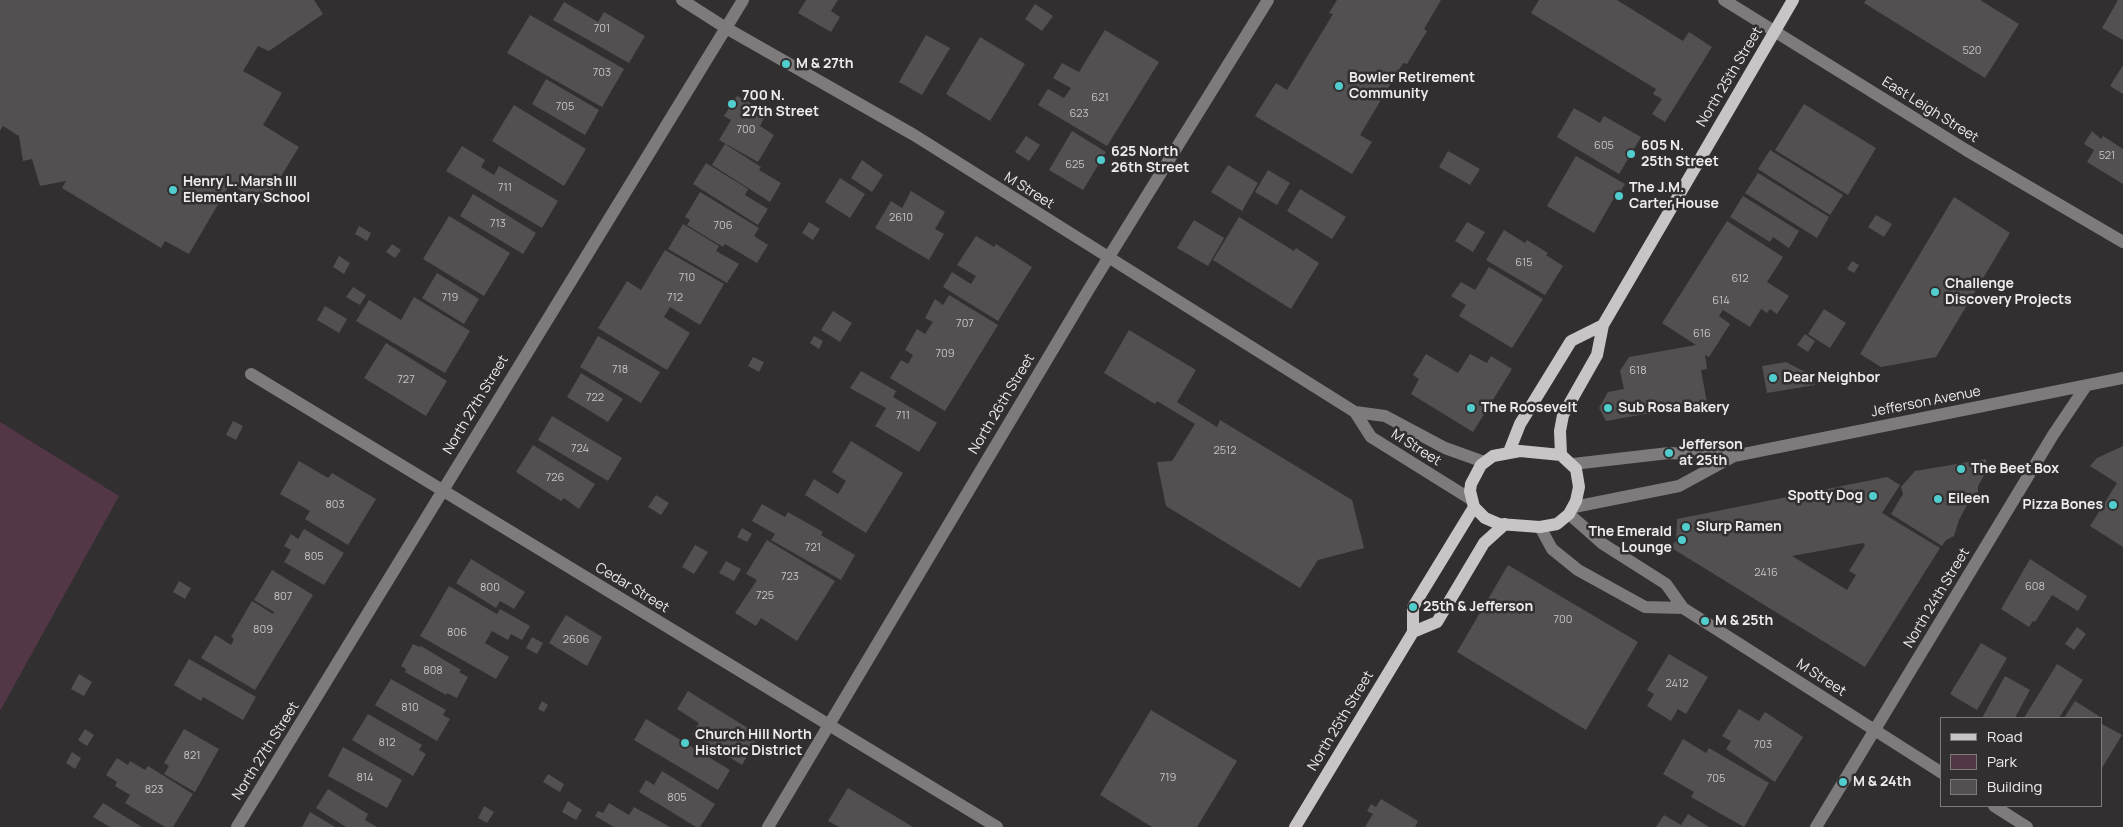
<!DOCTYPE html>
<style>
body{margin:0}
#map{position:relative;width:2123px;height:827px;overflow:hidden;background:#322f31;font-family:Manrope,sans-serif}
canvas{display:block}
.legend{position:absolute;left:1940px;top:717px;width:162px;height:90px;box-sizing:border-box;background:#322f31;border:1px solid #7d7a7c;margin:0;padding:6px 9px;list-style:none;font-size:15px;color:#edebec}
.legend li{display:flex;align-items:center;gap:10px;height:25px}
.legend b{width:25px;border:1px solid #7d7a7c}
</style>
<div id="map">
<canvas width="2123" height="827"></canvas>
<ul class="legend">
<li><b style="height:6px;background:#c9c5c7"></b>Road</li>
<li><b style="height:14px;background:#533746"></b>Park</li>
<li><b style="height:14px;background:#535052"></b>Building</li>
</ul>
</div>
<script>
const c = document.querySelector('canvas').getContext('2d');
c.lineJoin = 'round';
function paint(path, color) { c.fillStyle = color; c.fill(path, 'evenodd'); }
const shape = rows => new Path2D(rows.map(r => 'M' + r).join(''));
function trace(path, color, width, dash) { c.strokeStyle = color; c.lineWidth = width; c.lineCap = dash ? 'butt' : 'round'; c.setLineDash(dash || []); c.stroke(path); }
function write(font, color, halo, rows, align = 'center') {
  c.font = font + ' Manrope,sans-serif'; c.lineWidth = 5; c.setLineDash([]); c.textBaseline = 'middle'; c.strokeStyle = halo; c.fillStyle = color; for (const [text, x, y, turn = 0] of rows) {
    c.save(); c.translate(x, y); c.rotate((+turn || 0) * Math.PI / 180); c.textAlign = isNaN(turn) ? turn : align; if (halo) c.strokeText(text, 0, 0); c.fillText(text, 0, 0); c.restore();
  }
}
paint(shape([
 [0,422,119,496,0,711]
]), '#533746');
paint(shape([
 [0,0,314,0,323,14,269,51,258,46,243,71,282,93,263,125,299,147,264,204,230,184,189,254,165,241,161,248,62,188,66,181,40,186,32,159,23,161,19,136,3,126,0,131],
 [806,0,838,0,831,11,840,17,831,32,798,13],
 [1337,0,1441,0,1424,29,1427,31,1407,64,1403,63,1360,135,1372,142,1352,174,1255,116,1276,83,1287,90,1333,14,1329,13],
 [1539,0,1617,0,1683,41,1689,32,1712,47,1665,122,1652,114,1662,99,1653,94,1656,89,1531,13],
 [1866,0,1980,0,2019,24,1985,78,1864,3],
 [2118,0,2123,0,2123,40,2102,28],
 [564,2,598,22,604,12,645,36,629,63,553,20],
 [1035,4,1053,16,1042,31,1025,19],
 [530,15,624,69,602,107,507,53],
 [1105,30,1159,62,1107,146,1038,105,1048,89,1064,98,1071,88,1053,78,1062,63,1079,72],
 [926,35,950,48,922,95,899,82],
 [980,37,1025,64,990,121,946,94],
 [2123,65,2123,94,2110,86],
 [546,79,599,110,585,135,532,104],
 [737,96,767,112,760,126,774,135,758,162,719,140,731,120,724,116],
 [1804,104,1876,148,1848,195,1775,150],
 [514,105,586,149,564,186,492,141],
 [1574,108,1600,123,1604,116,1641,137,1619,174,1557,137],
 [1072,131,1106,152,1083,190,1049,170],
 [2092,131,2101,139,2103,136,2123,149,2123,184,2087,162,2094,150,2084,144],
 [1026,136,1040,145,1029,161,1015,152],
 [725,144,761,167,759,170,781,183,770,202,712,165],
 [462,146,485,160,481,167,494,175,499,166,558,201,542,228,446,171],
 [1770,150,1843,195,1830,215,1758,169],
 [1448,151,1480,169,1470,185,1439,167],
 [1576,156,1625,184,1616,200,1614,198,1594,233,1547,206],
 [862,160,883,175,872,192,851,178],
 [706,163,748,189,745,195,768,209,758,225,693,184],
 [1228,165,1258,183,1242,211,1211,192],
 [1268,170,1290,183,1277,205,1255,192],
 [1758,173,1829,217,1817,238,1745,193],
 [840,178,865,194,850,218,825,202],
 [1300,189,1346,217,1332,239,1287,211],
 [911,191,945,212,935,229,944,234,929,260,875,228,891,201,902,208],
 [700,192,759,228,754,236,768,245,757,263,725,244,723,247,687,225,690,220,685,217],
 [473,194,536,233,523,254,460,216],
 [1743,196,1799,231,1789,248,1773,237,1770,242,1730,217],
 [1954,197,2010,233,1936,357,1881,367,1860,354],
 [1876,215,1892,224,1884,237,1868,227],
 [449,216,510,253,484,296,423,259],
 [1239,217,1294,251,1296,248,1319,263,1291,309,1213,260],
 [1194,220,1224,238,1208,266,1177,248],
 [1727,221,1783,257,1767,282,1789,296,1777,314,1770,309,1767,313,1761,309,1750,327,1723,310,1719,316,1730,324,1709,357,1705,355,1707,369,1701,370,1707,403,1606,421,1599,408,1608,392,1624,389,1620,371,1629,357,1696,345,1662,323],
 [809,222,820,229,813,240,802,233],
 [1467,222,1485,232,1473,252,1455,241],
 [683,224,719,246,716,251,739,264,727,283,668,249],
 [359,226,371,233,367,241,355,234],
 [1504,230,1525,243,1527,240,1548,253,1546,255,1563,266,1545,295,1486,260],
 [976,236,994,247,996,244,1032,267,998,321,943,287,952,272,971,284,976,276,957,265],
 [392,244,401,250,395,258,386,252],
 [665,250,724,284,700,325,670,307,664,317,690,333,667,370,598,328,627,281,641,290],
 [339,256,350,263,344,274,333,267],
 [1852,261,1859,265,1854,273,1847,269],
 [1489,267,1543,299,1512,348,1459,316,1466,305,1451,296,1461,282,1475,290],
 [437,273,479,299,464,324,422,298],
 [353,287,366,295,360,305,346,297],
 [949,295,998,325,945,411,890,378,901,360,908,364,913,355,905,350,917,329,925,334,933,322,925,318,935,299,943,305],
 [414,297,470,331,445,373,356,321,369,300,401,320],
 [325,306,347,319,339,333,317,320],
 [1824,309,1846,323,1830,348,1808,334],
 [833,311,852,323,840,342,821,330],
 [1129,330,1196,370,1177,402,1217,427,1220,420,1352,500,1364,548,1318,560,1300,588,1166,506,1157,462,1172,461,1195,424,1157,401,1155,404,1104,373],
 [1805,334,1815,341,1808,352,1797,345],
 [598,336,660,372,641,403,580,367],
 [814,336,823,341,819,349,810,343],
 [386,343,447,381,426,416,364,378],
 [1426,354,1458,373,1470,354,1487,363,1491,356,1512,369,1473,432,1411,394,1419,379,1413,375],
 [753,357,764,362,759,372,748,366],
 [1786,362,1813,376,1815,385,1767,393,1762,366],
 [861,371,896,391,893,397,937,423,919,452,875,426,886,408,850,388],
 [581,373,623,399,608,422,567,397],
 [552,416,622,458,608,481,538,440],
 [233,421,243,426,236,440,226,435],
 [851,441,903,473,866,533,805,495,814,479,838,494,846,481,832,472],
 [533,445,595,484,579,509,564,498,561,501,516,472],
 [2123,446,2123,547,2090,526,2117,483,2090,466,2097,458],
 [1986,459,1987,470,1978,486,1978,493,1972,503,1968,503,1959,520,1954,536,1946,540,1942,546,1891,514,1903,494,1901,487,1915,471],
 [299,461,328,478,332,473,376,499,348,545,305,519,310,511,280,494],
 [1887,477,1900,485,1882,513,1940,548,1865,667,1670,547,1676,541,1677,519],
 [1863,543,1865,545,1849,571,1856,575,1847,590,1792,556],
 [656,495,669,503,661,515,648,507],
 [762,504,785,517,788,512,823,532,821,535,855,555,841,580,771,540,775,534,752,521],
 [742,528,752,534,747,542,737,537],
 [304,529,344,553,324,585,284,562,291,550,284,546,291,534,298,539],
 [767,540,835,581,797,641,761,618,756,626,735,613,757,580,746,574],
 [695,545,708,552,694,574,682,567],
 [471,559,525,592,514,609,500,601,496,608,456,583],
 [2030,559,2087,596,2078,611,2052,595,2035,622,2033,621,2029,627,2001,609],
 [726,561,741,569,734,581,719,573],
 [1508,565,1638,642,1586,730,1457,652],
 [272,570,313,595,255,690,201,658,215,635,231,645,234,639,231,637,252,601,273,614,274,612,254,600],
 [179,581,191,588,185,599,173,592],
 [449,586,497,614,500,609,530,626,522,640,511,634,508,640,492,631,485,643,509,657,496,679,420,636],
 [566,615,602,637,587,666,549,643],
 [2077,627,2086,634,2074,650,2065,644],
 [532,637,543,643,537,654,526,648],
 [1981,643,2007,658,1977,710,1950,694],
 [413,644,419,647,421,646,461,670,459,672,468,677,457,698,447,693,446,695,405,672,406,669,401,666],
 [1669,654,1708,677,1686,714,1678,709,1671,721,1647,706,1654,694,1647,690],
 [189,659,256,697,243,720,203,697,201,701,174,685],
 [2057,664,2083,680,2059,718,2024,718],
 [79,674,92,682,84,696,71,689],
 [2005,676,2030,690,2015,718,1982,718],
 [391,679,446,710,443,715,450,719,437,741,375,705],
 [688,691,759,735,742,765,692,734,699,723,677,709],
 [542,701,548,705,544,712,538,709],
 [2075,701,2099,716,2098,718,2064,718],
 [1739,709,1759,721,1765,712,1803,737,1775,782,1726,749,1731,741,1722,736],
 [1151,710,1237,761,1197,827,1152,827,1100,795],
 [368,714,422,745,419,750,426,754,413,776,352,740],
 [646,719,730,770,718,790,634,740],
 [2102,724,2122,735,2102,768],
 [85,729,94,735,87,746,78,740],
 [184,729,219,749,195,792,164,774,169,766,164,763],
 [1683,739,1706,753,1709,748,1769,783,1744,827,1691,797,1694,792,1663,774],
 [343,747,402,780,387,808,328,776],
 [72,752,81,758,75,769,66,763],
 [117,758,128,765,130,761,145,770,148,766,193,794,173,827,165,827,125,803,130,795,115,786,117,782,106,775],
 [662,771,715,804,700,827,696,827,639,792,646,780,654,785],
 [548,774,564,784,560,792,543,782],
 [848,788,913,827,839,827,828,821],
 [328,789,368,814,365,820,377,827,346,827,316,808],
 [1381,799,1418,821,1415,827,1365,827,1373,814,1367,811,1371,804,1376,807],
 [568,801,582,810,576,820,562,812],
 [103,803,142,827,110,827,93,817],
 [609,803,629,815,634,807,670,827,614,827,595,816,598,811,603,813],
 [484,806,494,812,487,823,478,818],
 [310,812,335,827,302,827],
 [1688,814,1709,827,1656,827,1664,815,1681,825]
]), '#535052');
trace(shape([
 [682,0,726,28,914,135,1355,412,1385,416,1445,448,1484,462],
 [1724,0,1966,150,2123,242],
 [251,374,997,827],
 [1355,412,1371,437,1472,500],
 [1573,464,1669,453,1734,456,2123,378],
 [1574,507,1679,486,1734,456],
 [1569,514,1603,544,1666,584,1683,608,1942,773],
 [1540,527,1552,549,1578,570,1645,607,1683,608],
 [1994,806,2027,827],
 [237,827,743,0],
 [768,827,1089,289,1268,0],
 [1816,827,2053,435,2086,386]
]), '#7d7b7c', 12);
trace(shape([
 [1520,451,1561,455,1576,469,1579,487,1576,501,1569,514,1557,524,1540,527,1499,524,1485,518,1474,507,1470,491,1471,484,1481,465,1493,456,1520,451],
 [1509,452,1520,424,1571,341,1603,325],
 [1561,455,1560,431,1563,415,1597,355,1603,325,1793,0],
 [1413,632,1437,622,1484,543,1505,524],
 [1295,827,1413,632,1413,607,1474,507]
]), '#c9c5c7', 12);
for (const [x, y, r, color] of [
 [786,64,5,"#52cdce"],
 [1339,86,5,"#52cdce"],
 [732,104,5,"#52cdce"],
 [1631,154,5,"#52cdce"],
 [1101,160,5,"#52cdce"],
 [173,190,5,"#52cdce"],
 [1619,196,5,"#52cdce"],
 [1935,292,5,"#52cdce"],
 [1773,378,5,"#52cdce"],
 [1471,408,5,"#52cdce"],
 [1608,408,5,"#52cdce"],
 [1669,453,5,"#52cdce"],
 [1961,469,5,"#52cdce"],
 [1873,496,5,"#52cdce"],
 [1938,499,5,"#52cdce"],
 [2113,505,5,"#52cdce"],
 [1686,527,5,"#52cdce"],
 [1682,540,5,"#52cdce"],
 [1413,607,5,"#52cdce"],
 [1705,621,5,"#52cdce"],
 [685,743,5,"#52cdce"],
 [1843,782,5,"#52cdce"]
]) { const dot = new Path2D(); dot.arc(x, y, r, 0, 2 * Math.PI); c.fillStyle = color; c.fill(dot); trace(dot, '#322f31', 2); }
write('11px', '#c6c4c6', null, [
 ["701",602,29],
 ["520",1972,51],
 ["703",602,73],
 ["621",1100,98],
 ["705",565,107],
 ["623",1079,114],
 ["700",746,130],
 ["605",1604,146],
 ["521",2107,156],
 ["625",1075,165],
 ["711",505,188],
 ["2610",901,218],
 ["713",498,224],
 ["706",723,226],
 ["615",1524,263],
 ["710",687,278],
 ["612",1740,279],
 ["719",450,298],
 ["712",675,298],
 ["614",1721,301],
 ["707",965,324],
 ["616",1702,334],
 ["709",945,354],
 ["718",620,370],
 ["618",1638,371],
 ["727",406,380],
 ["722",595,398],
 ["711",903,416],
 ["724",580,449],
 ["2512",1225,451],
 ["726",555,478],
 ["803",335,505],
 ["721",813,548],
 ["805",314,557],
 ["2416",1766,573],
 ["723",790,577],
 ["608",2035,587],
 ["800",490,588],
 ["725",765,596],
 ["807",283,597],
 ["700",1563,620],
 ["809",263,630],
 ["806",457,633],
 ["2606",576,640],
 ["808",433,671],
 ["2412",1677,684],
 ["810",410,708],
 ["812",387,743],
 ["703",1763,745],
 ["821",192,756],
 ["814",365,778],
 ["719",1168,778],
 ["705",1716,779],
 ["823",154,790],
 ["805",677,798]
]);
write('bold 14px', '#edebec', '#322f31', [
 ["M & 27th",796,64],
 ["Bowler Retirement",1349,78],
 ["Community",1349,94],
 ["700 N.",742,96],
 ["27th Street",742,112],
 ["605 N.",1641,146],
 ["25th Street",1641,162],
 ["625 North",1111,152],
 ["26th Street",1111,168],
 ["Henry L. Marsh III",183,182],
 ["Elementary School",183,198],
 ["The J.M.",1629,188],
 ["Carter House",1629,204],
 ["Challenge",1945,284],
 ["Discovery Projects",1945,300],
 ["Dear Neighbor",1783,378],
 ["The Roosevelt",1481,408],
 ["Sub Rosa Bakery",1618,408],
 ["Jefferson",1679,445],
 ["at 25th",1679,461],
 ["The Beet Box",1971,469],
 ["Spotty Dog",1863,496,"right"],
 ["Eileen",1948,499],
 ["Pizza Bones",2103,505,"right"],
 ["Slurp Ramen",1696,527],
 ["The Emerald",1672,532,"right"],
 ["Lounge",1672,548,"right"],
 ["25th & Jefferson",1423,607],
 ["M & 25th",1715,621],
 ["Church Hill North",695,735],
 ["Historic District",695,751],
 ["M & 24th",1853,782]
], 'left');
write('14px', '#edebec', '#322f31', [
 ["North 25th Street",1730,77,-59],
 ["East Leigh Street",1930,110,32],
 ["M Street",1029,191,32],
 ["Jefferson Avenue",1926,402,-11],
 ["North 26th Street",1002,404,-59],
 ["North 27th Street",476,405,-59],
 ["M Street",1416,448,32],
 ["Cedar Street",632,588,31],
 ["North 24th Street",1937,598,-59],
 ["M Street",1821,678,33],
 ["North 25th Street",1341,721,-59],
 ["North 27th Street",266,751,-58]
]);
</script>
